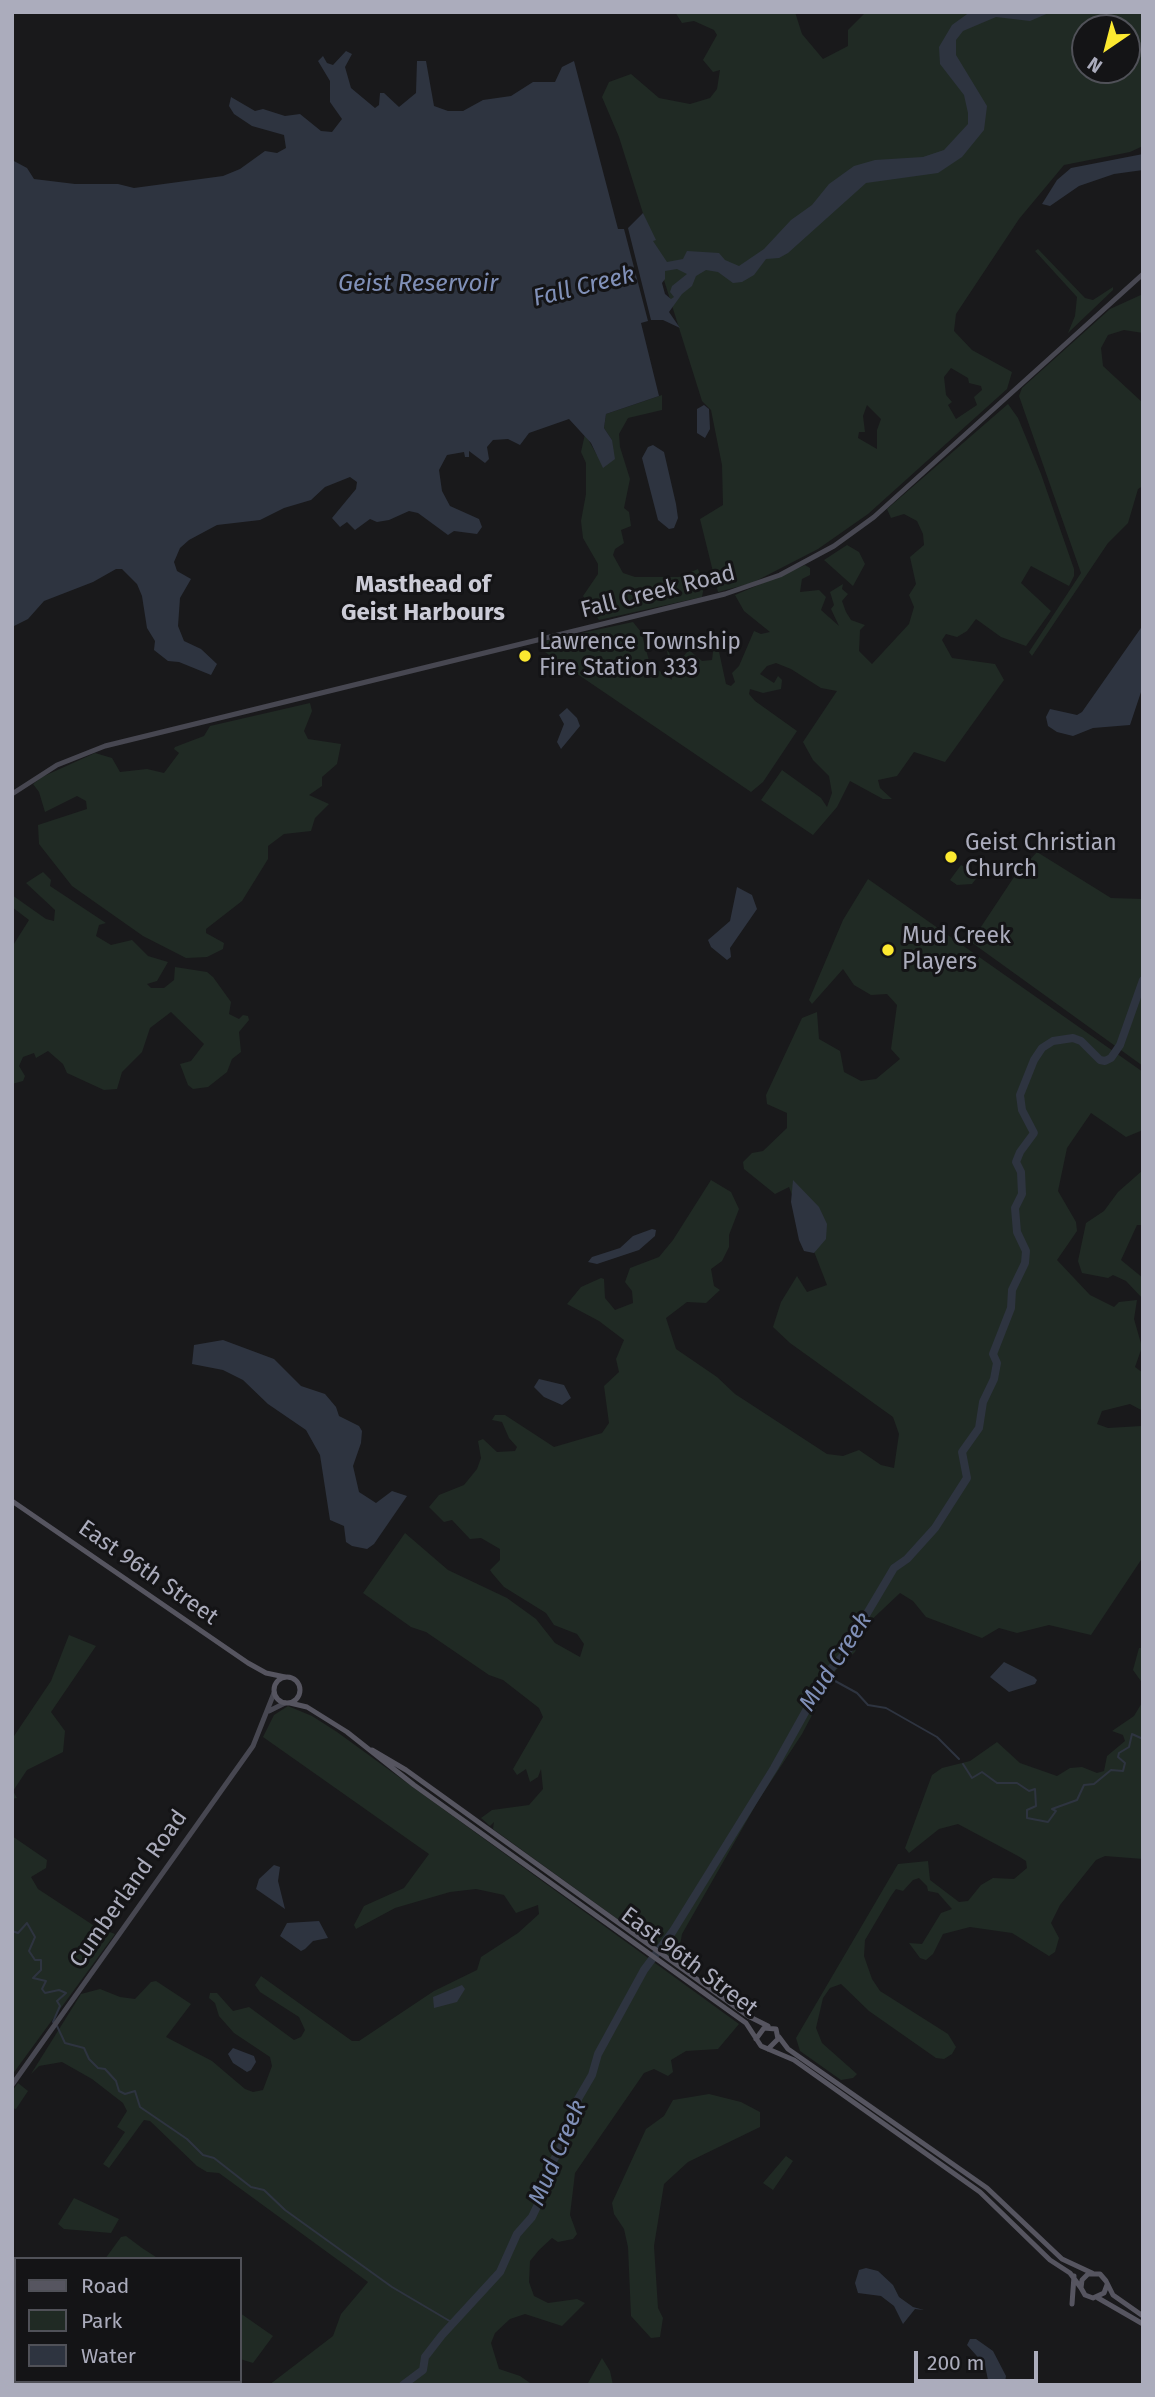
<!DOCTYPE html>
<style>
body{margin:0}
#map{position:relative;width:1155px;height:2397px;overflow:hidden;background:#19191b;font-family:"Fira Sans",sans-serif}
canvas{display:block}
.frame{position:absolute;inset:0;border:14px solid #abacbc;pointer-events:none}
.legend{position:absolute;left:14px;top:2257px;width:228px;height:126px;box-sizing:border-box;background:#141416;border:2px solid #505158;margin:0;padding:9px 12px;list-style:none;font-size:21px;color:#abacbc}
.legend li{display:flex;align-items:center;gap:14px;height:35px}
.legend b{width:35px;border:2px solid #505158}
.north{position:absolute;left:1071px;top:14px;width:70px;height:70px;box-sizing:border-box;background:#141416;border:2px solid #505158;border-radius:50%;rotate:215deg;font-size:19px;font-weight:700;line-height:28px;text-align:center;color:#abacbc}
.north::after{content:'';display:block;margin:auto;width:24px;height:32px;background:#fce930;clip-path:polygon(50% 0,100% 100%,50% 72%,0 100%)}
.scale{position:absolute;left:914px;top:2351px;width:124px;height:32px;box-sizing:border-box;border:4px solid #abacbc;border-top:0;padding-left:9px;font-size:21px;line-height:24px;white-space:nowrap;color:#abacbc;-webkit-text-stroke:5px #141416;paint-order:stroke}
</style>
<div id="map">
<canvas width="1155" height="2397"></canvas>
<div class="frame"></div>
<ul class="legend">
<li><b style="height:9px;background:#565560"></b>Road</li>
<li><b style="height:19px;background:#202a24"></b>Park</li>
<li><b style="height:19px;background:#2e3440"></b>Water</li>
</ul>
<div class="north">N</div>
<div class="scale">200 m</div>
</div>
<script>
const c = document.querySelector('canvas').getContext('2d');
c.lineJoin = 'round';
function paint(path, color) { c.fillStyle = color; c.fill(path, 'evenodd'); }
const shape = rows => new Path2D(rows.map(r => 'M' + r).join(''));
function trace(path, color, width, dash) { c.strokeStyle = color; c.lineWidth = width; c.lineCap = dash ? 'butt' : 'round'; c.setLineDash(dash || []); c.stroke(path); }
function write(font, color, halo, rows, align = 'center') {
  c.font = font + ' "Fira Sans",sans-serif'; c.lineWidth = 6; c.setLineDash([]); c.textBaseline = 'middle'; c.strokeStyle = halo; c.fillStyle = color; for (const [text, x, y, turn = 0] of rows) {
    c.save(); c.translate(x, y); c.rotate((+turn || 0) * Math.PI / 180); c.textAlign = isNaN(turn) ? turn : align; if (halo) c.strokeText(text, 0, 0); c.fillText(text, 0, 0); c.restore();
  }
}
paint(shape([
 [675,12,795,12,802,34,823,59,848,46,848,30,866,12,1143,12,1143,146,1130,152,1064,165,1019,219,956,314,954,331,972,350,1012,372,1007,389,868,514,818,549,752,583,718,592,700,519,723,505,722,465,711,410,702,401,619,137,602,97,609,82,631,74,659,98,690,104,710,98,717,89,720,70,713,72,703,60,717,35,714,30,694,21,682,23],
 [1085,28,1127,28,1127,70,1085,70],
 [951,368,968,378,969,383,981,386,982,390,974,397,977,405,956,419,948,405,952,402,946,395,944,377],
 [867,405,881,419,877,430,877,449,858,438,859,432,865,432,863,416],
 [1038,249,1085,298,1093,300,1113,287,1113,290,1068,333,1075,316,1077,297,1035,251],
 [1143,294,1143,333,1124,330,1108,335,1101,348,1103,366,1143,403,1143,486,1138,489,1128,523,1108,543,1032,656,1029,652,1081,573,1019,396,1022,388,1110,309],
 [662,395,662,410,628,418,619,434,620,447,630,479,624,508,629,512,631,526,621,530,624,543,615,549,613,555,623,573,635,577,679,577,698,569,704,586,702,597,599,620,583,596,598,574,598,564,583,538,581,521,586,494,586,463,581,452,585,434,597,455,612,440,604,428,606,414],
 [1008,404,1018,418,1041,474,1074,569,1074,576,1069,586,1031,566,1021,583,1051,611,1026,646,1001,637,976,619,967,631,957,637,946,634,942,640,952,658,995,664,1004,680,945,762,914,752,897,776,878,780,880,788,892,799,883,799,850,781,837,807,813,835,761,800,782,770,821,798,827,807,832,793,829,776,813,760,803,742,837,691,821,688,791,669,776,663,767,666,760,674,774,683,778,676,782,680,781,689,763,693,750,689,749,694,755,701,797,731,763,782,751,792,539,648,541,643,549,640,633,622,641,632,650,664,672,680,666,645,679,677,684,674,680,660,689,650,702,661,712,660,715,636,720,639,718,647,726,684,731,686,735,682,732,673,739,666,754,631,761,634,770,632,744,611,735,595,805,565,810,568,810,575,802,579,800,592,819,590,826,597,821,610,839,626,831,609,834,605,830,592,843,584,842,589,848,594,842,601,846,612,851,620,865,625,860,630,859,651,872,664,909,624,914,607,909,595,916,584,910,557,924,545,923,534,917,521,904,514,891,518,887,509],
 [847,545,859,552,865,564,853,586,824,560],
 [310,703,312,711,304,731,308,739,341,744,337,764,322,777,322,786,309,795,329,804,315,818,311,831,284,834,268,846,268,859,242,901,206,929,206,933,224,943,223,949,207,957,186,958,143,936,72,886,39,844,38,825,87,809,86,801,77,796,45,812,39,792,33,784,42,777,95,753,112,758,120,772,147,769,164,773,179,753,174,749,175,747,204,736,210,726],
 [1037,852,1111,898,1143,899,1143,1066,971,942,1014,877],
 [961,865,979,875,972,884,957,885,950,880],
 [43,872,51,880,50,886,106,923,99,925,96,936,111,945,132,940,148,956,168,962,157,981,147,984,151,988,164,988,174,980,175,967,207,972,213,977,231,1002,229,1014,239,1019,243,1015,248,1016,249,1020,239,1032,241,1052,232,1059,227,1072,208,1087,193,1089,188,1085,180,1064,191,1061,204,1044,171,1012,150,1028,142,1052,122,1072,117,1089,104,1090,67,1073,63,1064,48,1051,36,1058,34,1053,23,1057,19,1066,25,1076,23,1081,12,1084,12,947,29,920,12,907,12,895,46,919,54,921,55,910,26,883],
 [868,879,1143,1072,1143,1130,1126,1137,1091,1113,1067,1148,1058,1191,1076,1222,1077,1231,1057,1260,1090,1295,1114,1307,1119,1302,1137,1300,1134,1319,1142,1347,1135,1367,1143,1373,1143,1411,1130,1404,1102,1411,1097,1424,1108,1428,1141,1426,1143,1429,1143,1557,1091,1635,1049,1625,1017,1633,999,1628,982,1638,926,1617,913,1601,900,1593,865,1626,855,1652,836,1670,802,1734,758,1801,682,1934,677,1962,493,1829,494,1822,490,1826,481,1818,492,1810,529,1805,543,1789,541,1769,538,1777,530,1782,526,1769,517,1775,513,1769,543,1717,539,1708,503,1680,489,1675,426,1632,411,1627,363,1593,405,1533,448,1570,507,1598,536,1619,555,1643,580,1657,584,1644,577,1634,554,1625,546,1613,504,1587,492,1573,490,1570,500,1560,500,1549,481,1538,470,1539,452,1520,444,1522,429,1507,439,1495,464,1485,477,1469,481,1458,478,1441,483,1439,497,1452,515,1451,517,1447,509,1438,502,1422,492,1420,495,1415,505,1415,554,1447,602,1433,609,1423,604,1386,619,1372,616,1359,624,1340,599,1321,567,1304,581,1287,601,1278,604,1279,605,1298,615,1310,633,1303,632,1291,625,1282,630,1268,659,1257,673,1240,711,1180,731,1192,739,1209,729,1235,729,1247,722,1261,711,1269,714,1286,720,1290,706,1303,687,1302,666,1318,676,1349,717,1377,735,1394,827,1454,843,1456,859,1450,881,1465,894,1468,899,1434,893,1417,790,1343,773,1327,781,1302,797,1276,807,1292,827,1285,789,1187,775,1194,744,1169,743,1162,752,1153,763,1151,787,1128,787,1113,767,1104,766,1095,802,1018,817,1012,819,1039,840,1051,844,1072,861,1081,876,1079,900,1059,891,1049,897,1005,887,994,871,995,854,985,843,969,812,1004,809,1000,843,920],
 [1143,1170,1143,1225,1137,1225,1121,1260,1143,1278,1143,1299,1126,1281,1113,1275,1108,1278,1082,1273,1078,1261,1086,1223,1104,1211,1118,1192],
 [69,1635,96,1646,51,1712,65,1731,63,1752,27,1770,13,1791,17,1798,12,1799,12,1739,51,1681],
 [1139,1648,1143,1648,1143,1684,1133,1670],
 [1143,1701,1143,1859,1105,1856,1096,1860,1060,1905,1051,1923,1059,1938,1055,1952,1049,1956,1012,1933,970,1927,943,1934,933,1954,926,1960,920,1958,909,1943,922,1944,941,1913,952,1909,938,1893,928,1891,927,1886,919,1878,913,1880,903,1891,896,1889,891,1896,865,1940,864,1956,872,1979,880,1991,948,2034,956,2047,952,2054,944,2059,936,2058,869,2011,841,1984,830,1988,823,1998,816,2028,822,2043,857,2074,853,2078,841,2080,800,2051,796,2038,898,1864,928,1861,930,1880,959,1902,968,1901,981,1885,993,1878,1014,1879,1027,1868,1026,1861,1018,1856,958,1824,939,1829,909,1853,905,1848,932,1775,942,1768,970,1761,997,1742,1020,1763,1057,1776,1070,1768,1082,1767,1097,1773,1104,1771,1107,1756,1125,1741,1123,1735,1112,1731,1134,1716],
 [288,1706,312,1716,337,1732,739,2024,718,2049,686,2051,671,2060,673,2072,668,2076,654,2069,644,2073,575,2173,570,2215,577,2234,573,2239,558,2242,552,2238,539,2250,530,2261,529,2282,534,2296,548,2303,577,2299,585,2303,562,2326,525,2314,510,2319,495,2333,491,2343,499,2369,520,2376,533,2385,269,2385,333,2336,341,2314,368,2282,219,2173,207,2172,197,2166,150,2121,144,2120,109,2168,103,2164,125,2132,117,2127,127,2111,123,2103,92,2079,62,2062,39,2066,31,2074,81,1994,100,1989,120,1997,135,1999,151,1982,156,1981,191,2004,166,2037,212,2061,245,2089,253,2092,263,2090,272,2066,270,2057,234,2033,219,2016,215,2003,209,1998,210,1993,217,1993,233,2011,249,2007,294,2040,301,2037,305,2030,299,2017,260,1992,255,1985,261,1976,352,2041,359,2041,434,1991,477,1970,481,1957,518,1933,539,1914,538,1905,516,1913,504,1895,476,1889,450,1892,395,1908,356,1929,354,1925,364,1906,404,1888,429,1854,263,1737,274,1715],
 [12,1836,47,1860,46,1868,31,1877,38,1889,96,1927,115,1934,12,2075],
 [18,2083,28,2091,16,2109,12,2108,12,2091],
 [709,2094,741,2102,760,2112,760,2127,688,2162,664,2184,654,2246,658,2308,663,2318,660,2337,651,2338,631,2316,628,2247,624,2229,614,2214,612,2203,646,2129,664,2116,673,2100],
 [786,2156,793,2161,773,2190,763,2183],
 [74,2198,119,2219,111,2233,64,2229,58,2224],
 [126,2236,142,2248,159,2259,105,2259,121,2237],
 [240,2313,273,2336,253,2363,240,2359],
 [602,2358,610,2371,613,2385,588,2383]
]), '#202a24');
paint(shape([
 [970,12,1051,12,1030,21,996,17,963,31,956,40,956,55,987,106,984,130,962,157,938,173,866,183,788,253,779,258,766,259,754,275,742,282,733,283,718,272,706,270,696,276,692,286,682,294,669,312,680,328,663,320,651,320,628,228,643,213,656,240,653,241,667,262,683,259,687,251,719,253,725,260,739,266,764,249,791,220,812,205,829,184,854,166,875,160,923,157,944,150,968,124,968,113,964,95,940,64,939,47,952,25],
 [677,269,687,274,672,286,670,292,674,297,671,299,665,294,662,283,665,279,665,271],
 [346,51,352,54,345,67,351,88,375,108,379,105,380,93,384,93,399,107,416,93,417,61,426,61,434,106,448,111,463,111,483,100,511,96,533,82,555,82,562,67,574,61,618,229,624,229,648,321,641,323,659,396,606,414,604,428,612,440,615,459,603,468,591,443,569,419,529,433,520,445,508,439,493,440,487,447,489,459,485,463,469,451,469,457,465,457,464,452,447,455,439,470,442,491,450,506,479,519,482,527,477,534,454,531,448,535,418,513,409,511,389,520,377,522,370,519,355,530,347,522,340,527,332,518,356,489,357,482,350,477,325,487,311,500,284,508,260,520,217,525,189,540,180,548,174,562,177,571,191,579,180,598,178,626,184,641,201,649,217,664,211,675,179,662,168,661,154,650,155,641,147,628,142,596,137,584,122,569,116,569,93,582,44,601,28,619,12,627,12,160,27,168,34,179,75,184,118,184,134,188,223,176,240,169,265,151,277,153,286,148,284,135,252,126,234,114,229,106,231,97,255,111,263,109,285,116,300,114,321,131,332,132,342,119,330,102,330,81,318,61,323,56,327,63,333,65],
 [1143,154,1143,170,1114,174,1079,186,1050,206,1042,204,1057,180,1071,168],
 [704,405,709,409,710,429,705,438,697,433,697,409],
 [653,445,664,452,676,504,678,518,674,528,669,529,658,520,642,458,648,447],
 [1143,625,1143,686,1130,725,1093,728,1073,736,1057,732,1048,726,1046,717,1050,709,1077,715,1082,712],
 [567,708,577,718,580,726,561,749,557,742,564,724,559,715],
 [737,887,752,895,757,909,730,948,731,957,727,960,711,947,708,940,730,921],
 [793,1180,819,1207,827,1224,826,1239,814,1253,804,1251,799,1240,791,1202],
 [652,1229,656,1230,655,1236,639,1250,597,1264,588,1262,592,1257,620,1248,633,1236],
 [223,1340,274,1359,301,1386,325,1394,336,1407,339,1416,359,1426,362,1431,361,1443,353,1466,359,1492,376,1503,392,1491,407,1496,374,1544,367,1549,352,1546,346,1542,344,1526,330,1520,320,1455,306,1430,268,1404,243,1380,223,1370,192,1364,194,1345],
 [539,1379,564,1385,571,1398,562,1405,544,1397,534,1387],
 [1004,1662,1034,1677,1037,1680,1035,1684,1009,1692,990,1677],
 [274,1865,280,1867,278,1881,285,1909,256,1889,259,1879],
 [319,1921,328,1938,313,1941,305,1949,301,1951,280,1936,287,1923],
 [462,1985,465,1989,457,2002,434,2008,433,1997],
 [233,2048,254,2056,256,2062,251,2070,247,2072,233,2063,228,2054],
 [866,2268,878,2271,893,2285,899,2297,913,2307,924,2310,915,2309,903,2324,894,2306,881,2296,858,2293,855,2283,859,2270],
 [970,2339,976,2339,993,2351,1006,2376,1005,2382,989,2385,985,2365,967,2345]
]), '#2e3440');
trace(shape([
 [826,1676,857,1693,868,1705,886,1708,937,1737,959,1759],
 [963,1764,972,1778,982,1772,997,1783,1017,1783,1029,1791,1035,1789,1036,1806,1027,1810,1027,1818,1048,1822,1056,1811,1052,1809,1077,1800,1084,1785,1094,1784,1111,1770,1123,1771,1125,1763,1118,1757,1119,1753,1129,1747,1132,1734,1143,1739],
 [12,1931,18,1933,27,1923,35,1937,29,1951,35,1960,41,1960,41,1970,33,1978,46,1981,42,1989,45,1993,59,1990,66,1993,57,2001,60,2006,53,2022],
 [57,2026,65,2043,84,2048,89,2059,98,2068,105,2069,116,2081,119,2091,125,2094,135,2091,140,2107,187,2139,203,2155,214,2158,251,2187,264,2190,285,2210,392,2287,453,2323]
]), '#2e3440', 2);
trace(shape([
 [403,2385,423,2370,425,2357,442,2335,500,2272,517,2234,532,2217,549,2181,553,2161,570,2132,578,2111,578,2099,592,2075,598,2054,644,1970,673,1931,774,1768,827,1673,850,1648,853,1637,894,1568,907,1559,935,1528,967,1478,962,1452,979,1428,983,1402,994,1379,997,1363,993,1354,1011,1308,1012,1290,1025,1263,1026,1251,1017,1232,1015,1208,1022,1194,1021,1172,1016,1162,1020,1152,1034,1133,1022,1110,1020,1095,1034,1060,1042,1048,1053,1041,1073,1038,1081,1041,1100,1060,1105,1061,1111,1058,1120,1045,1143,980]
]), '#2e3440', 8);
trace(shape([
 [12,794,57,765,105,746,725,594,780,575,834,546,874,517,1143,274],
 [269,1711,285,1703],
 [12,2085,253,1746,274,1693]
]), '#474751', 5);
trace(shape([
 [12,1501,248,1663,266,1673,285,1677],
 '274 1690a13 13 0 1 1 26 0a13 13 0 1 1-26 0Z',
 [290,1703,307,1707,347,1732,414,1785,746,2023,761,2046,794,2060,980,2192,1050,2260,1070,2273,1081,2288],
 [372,1750,406,1770,748,2016,768,2026],
 [779,2037,788,2049,987,2188,1062,2259,1092,2273],
 [756,2039,764,2028,776,2029,778,2039,768,2049],
 [1107,2285,1104,2293,1093,2298,1085,2295,1081,2288,1082,2280,1088,2274,1100,2274,1106,2281,1113,2295,1143,2316],
 [1098,2298,1143,2324],
 [1072,2304,1074,2276]
]), '#565560', 5);
for (const [x, y, r, color] of [
 [525,656,7,"#fce930"],
 [951,857,7,"#fce930"],
 [888,950,7,"#fce930"]
]) { const dot = new Path2D(); dot.arc(x, y, r, 0, 2 * Math.PI); c.fillStyle = color; c.fill(dot); trace(dot, '#141416', 2.5); }
write('23px', '#abacbc', '#141416', [
 ["Fall Creek Road",658,592,-14],
 ["East 96th Street",148,1573,35],
 ["Cumberland Road",129,1889,-55],
 ["East 96th Street",689,1962,37]
]);
write('23px', '#abacbc', '#141416', [
 ["Lawrence Township",539,643],
 ["Fire Station 333",539,669],
 ["Geist Christian",965,844],
 ["Church",965,870],
 ["Mud Creek",902,937],
 ["Players",902,963]
], 'left');
write('italic 24px', '#8090b8', '#141416', [
 ["Geist Reservoir",418,284],
 ["Fall Creek",584,287,-14],
 ["Mud Creek",836,1662,-57],
 ["Mud Creek",558,2153,-67]
]);
write('bold 24px', '#ccccd7', '#141416', [
 ["Masthead of",423,585],
 ["Geist Harbours",423,613]
]);
</script>
